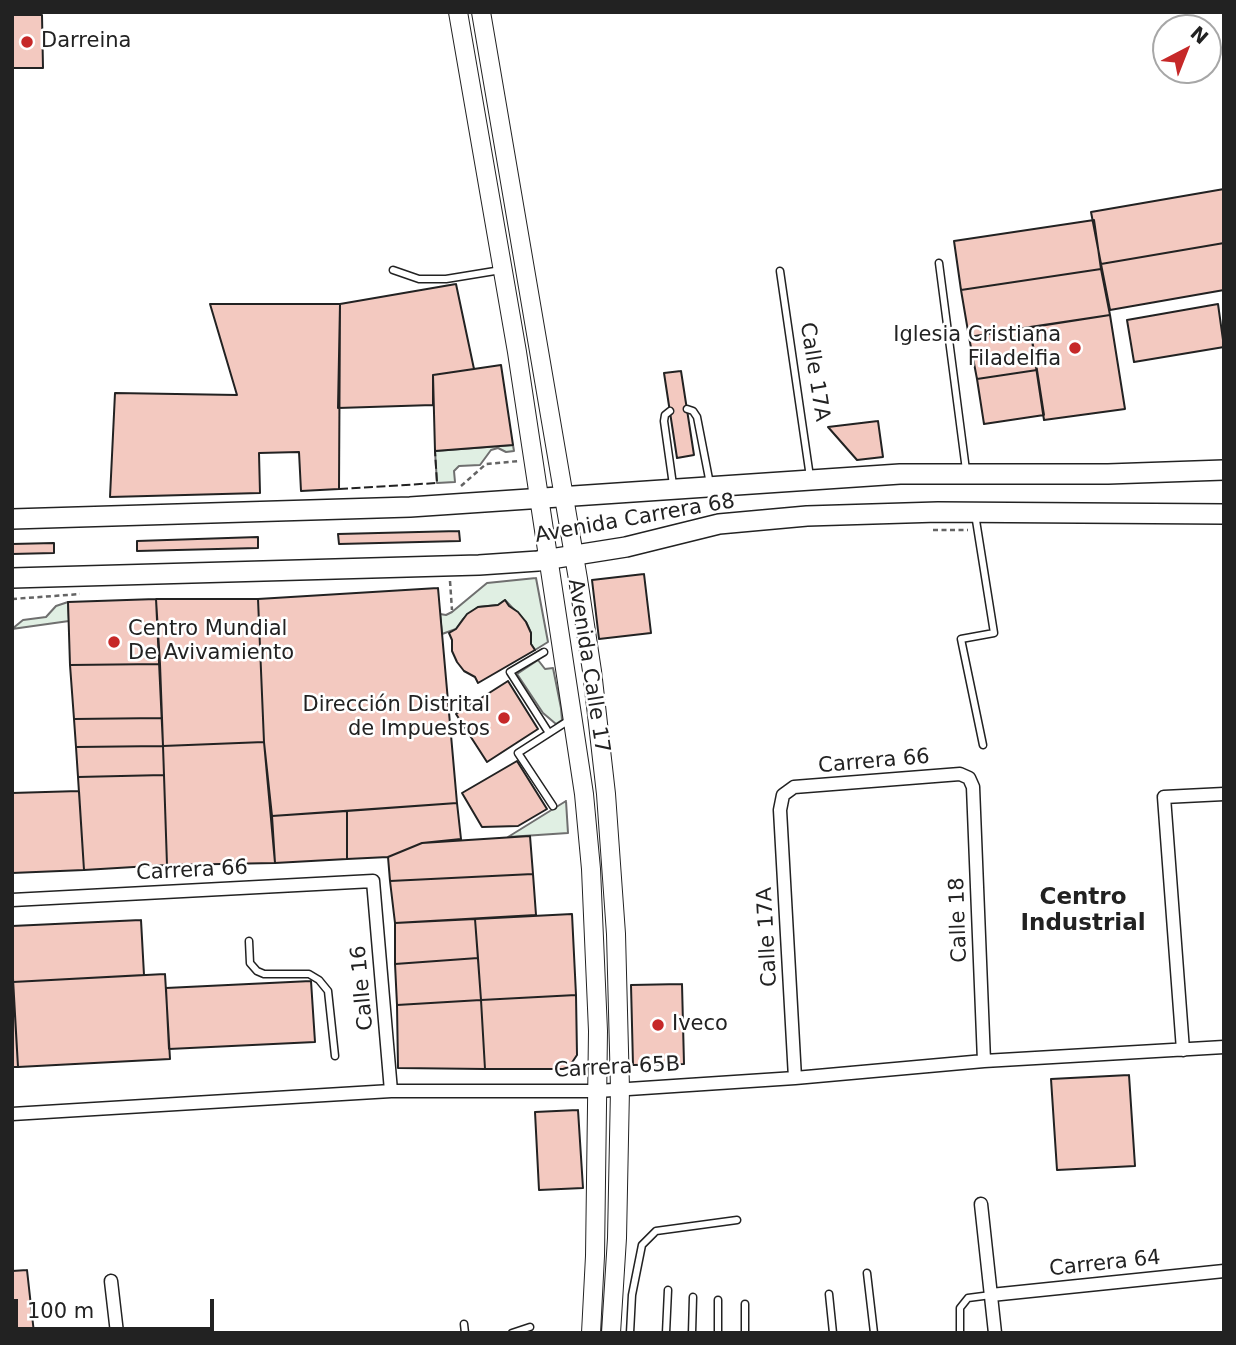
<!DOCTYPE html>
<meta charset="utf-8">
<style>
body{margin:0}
#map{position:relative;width:1236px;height:1345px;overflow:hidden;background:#fff;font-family:"DejaVu Sans",sans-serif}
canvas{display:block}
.frame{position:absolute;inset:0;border:14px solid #222;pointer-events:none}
.north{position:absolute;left:1152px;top:14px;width:70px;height:70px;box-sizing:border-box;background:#fff;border:2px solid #a7a7a7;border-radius:50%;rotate:42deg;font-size:19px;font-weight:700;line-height:28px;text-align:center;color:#222}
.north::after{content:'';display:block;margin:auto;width:24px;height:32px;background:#c62828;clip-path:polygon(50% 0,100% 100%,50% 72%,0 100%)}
.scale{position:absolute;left:14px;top:1299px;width:200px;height:32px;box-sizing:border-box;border:4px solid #222;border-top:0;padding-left:9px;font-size:21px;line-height:24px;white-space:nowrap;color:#222;-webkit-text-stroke:5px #fff;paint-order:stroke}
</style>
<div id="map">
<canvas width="1236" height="1345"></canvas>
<div class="frame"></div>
<div class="north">N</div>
<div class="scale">100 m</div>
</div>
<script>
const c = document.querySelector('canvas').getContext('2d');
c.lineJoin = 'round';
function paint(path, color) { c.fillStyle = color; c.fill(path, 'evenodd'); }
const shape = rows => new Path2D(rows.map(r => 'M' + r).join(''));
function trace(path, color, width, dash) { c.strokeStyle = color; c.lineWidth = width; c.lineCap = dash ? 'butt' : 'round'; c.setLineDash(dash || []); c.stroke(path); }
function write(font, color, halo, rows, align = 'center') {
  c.font = font + ' "DejaVu Sans",sans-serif'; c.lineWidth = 5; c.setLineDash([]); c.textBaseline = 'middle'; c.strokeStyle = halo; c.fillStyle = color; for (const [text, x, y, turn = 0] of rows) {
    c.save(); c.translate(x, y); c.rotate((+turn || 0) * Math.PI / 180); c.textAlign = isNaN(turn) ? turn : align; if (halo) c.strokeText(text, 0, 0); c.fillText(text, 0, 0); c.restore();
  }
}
const green = shape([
 [513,445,514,451,506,452,498,448,491,450,480,465,459,466,454,471,455,482,437,483,435,451,513,445],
 [536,578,548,642,535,650,531,644,531,633,526,622,505,600,498,605,478,607,463,619,456,629,442,634,440,614,446,615,452,612,487,583,536,578],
 [68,602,69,621,12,629,23,620,46,617,56,606,68,602],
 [538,660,545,669,553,668,561,708,562,720,556,724,543,713,517,674,538,660],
 [566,801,568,833,508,837,566,801]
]);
paint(green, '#e0efe3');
trace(green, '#6f6f6f', 2);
const building = shape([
 [12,15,42,15,43,68,12,68,12,15],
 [1224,189,1224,243,1101,264,1091,212,1224,189],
 [1094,220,1101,269,961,290,954,241,1094,220],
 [1224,243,1224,290,1110,310,1101,264,1224,243],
 [1101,269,1110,315,969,337,961,290,1101,269],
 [456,284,474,369,433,375,433,405,338,408,340,304,456,284],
 [210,304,340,304,339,489,301,491,299,452,259,453,260,493,110,497,115,393,237,395,210,304],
 [1218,304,1224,347,1134,362,1127,320,1218,304],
 [1110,315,1125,409,1044,420,1030,327,1110,315],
 [1030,327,1037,370,977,379,969,337,1030,327],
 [501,365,513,445,435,451,433,375,501,365],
 [1037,370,1044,415,984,424,977,379,1037,370],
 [681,371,694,455,677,458,664,373,681,371],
 [878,421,883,457,857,460,828,427,878,421],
 [459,531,460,541,339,544,338,534,459,531],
 [258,537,258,548,137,551,137,541,258,537],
 [54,543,54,553,12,554,12,544,54,543],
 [644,574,651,633,599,639,592,580,644,574],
 [438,588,457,803,272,816,264,742,258,599,438,588],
 [156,599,160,664,70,665,68,602,156,599],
 [156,599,258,599,264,742,163,746,156,599],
 [505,600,509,606,518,612,526,622,531,633,531,644,535,650,478,683,475,677,464,671,457,662,452,651,452,640,449,633,456,629,467,614,478,607,498,605,505,600],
 [160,664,162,718,74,719,70,665,160,664],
 [508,681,538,729,487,762,456,714,508,681],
 [162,718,163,746,76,747,74,719,162,718],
 [264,742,275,863,167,865,163,746,264,742],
 [163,746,164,775,78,777,76,747,163,746],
 [517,761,547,809,518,826,482,827,462,793,517,761],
 [164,775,167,865,84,870,78,777,164,775],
 [79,791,84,870,12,873,12,793,79,791],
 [457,803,461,839,422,843,388,857,347,859,347,811,457,803],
 [347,811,347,859,275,863,272,816,347,811],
 [530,836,533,874,390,881,388,857,422,843,530,836],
 [533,874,536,915,395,923,390,881,533,874],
 [572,914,576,995,481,1000,475,919,572,914],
 [475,919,478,958,395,964,395,923,475,919],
 [141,920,144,975,13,982,12,926,141,920],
 [478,958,481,1000,397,1005,395,964,478,958],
 [12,961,18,1067,12,1067,12,961],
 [165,974,170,1059,18,1067,13,982,165,974],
 [311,981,315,1042,169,1049,166,988,311,981],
 [682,984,684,1064,633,1065,631,985,682,984],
 [576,995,577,1055,569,1067,563,1069,485,1069,481,1000,576,995],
 [481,1000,485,1069,398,1068,397,1005,481,1000],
 [1129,1075,1135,1166,1057,1170,1051,1079,1129,1075],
 [578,1110,583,1188,539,1190,535,1112,578,1110],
 [27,1270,34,1333,12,1333,12,1271,27,1270]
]);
paint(building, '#f3c9c0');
trace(building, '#222', 2);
const lane = shape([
 [939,263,966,470],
 [393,270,419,279,446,279,501,270],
 [780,271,810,477],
 [687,409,693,411,697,417,710,484],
 [670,411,665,415,664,421,673,485],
 [975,514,994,633,961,639,983,745],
 [544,652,510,672,549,733],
 [553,806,518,753,571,719],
 [249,941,250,963,257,971,264,974,309,974,319,980,328,991,335,1056],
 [867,1273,874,1333],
 [829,1294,833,1333],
 [718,1300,718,1333],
 [745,1304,745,1333],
 [464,1324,465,1333],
 [512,1333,530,1327],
 [630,1333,632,1295,642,1245,656,1231,737,1220],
 [666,1333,668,1290],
 [692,1333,693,1297],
 [960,1333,960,1308,968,1298,991,1295]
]);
const street = shape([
 [12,900,373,881,391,1091],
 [1183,1050,1164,797,1224,794],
 [795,1078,780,810,783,795,794,787,960,774,969,778,973,787,984,1061],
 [12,1114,391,1091,598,1091,795,1078,984,1061,1224,1047],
 [981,1204,995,1333],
 [111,1281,117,1333],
 [991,1295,1224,1271]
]);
const secondary = shape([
 [458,12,517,352,584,794,591,869,598,1031,595,1256,591,1333],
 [481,12,578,579,592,671,606,794,616,934,620,1089,617,1238,611,1333]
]);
const primary = shape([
 [12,519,410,507,900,474,1108,474,1224,470],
 [12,578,479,565,538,561,626,547,719,524,807,516,938,512,1224,514]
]);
trace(lane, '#222', 9);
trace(street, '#222', 15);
trace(secondary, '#222', 20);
trace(primary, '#222', 22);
trace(shape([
 [461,486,486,464,519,461],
 [933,530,968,530],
 [450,581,452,610],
 [12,599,80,594]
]), '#646464', 2.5, [5, 3.5]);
trace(lane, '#fff', 6);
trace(street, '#fff', 12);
trace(secondary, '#fff', 18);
trace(primary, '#fff', 19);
trace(shape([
 [339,489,437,483,435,451]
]), '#222', 2, [9, 3.5]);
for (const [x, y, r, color] of [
 [27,42,7,"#c62828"],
 [1075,348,7,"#c62828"],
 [114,642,7,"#c62828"],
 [504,718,7,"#c62828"],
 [658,1025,7,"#c62828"]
]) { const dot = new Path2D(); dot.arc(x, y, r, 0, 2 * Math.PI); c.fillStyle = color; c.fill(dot); trace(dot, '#fff', 2.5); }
write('21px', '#222', '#fff', [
 ["Darreina",41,42],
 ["Iglesia Cristiana",1061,336,"right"],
 ["Filadelfia",1061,360,"right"],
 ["Centro Mundial",128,630],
 ["De Avivamiento",128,654],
 ["Dirección Distrital",490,706,"right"],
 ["de Impuestos",490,730,"right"],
 ["Iveco",672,1025]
], 'left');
write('21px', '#222', '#fff', [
 ["Calle 17A",814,372,81],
 ["Avenida Carrera 68",635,519,-10],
 ["Avenida Calle 17",588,666,81],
 ["Carrera 66",874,762,-5],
 ["Carrera 66",192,871,-3],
 ["Calle 18",959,920,-92],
 ["Calle 17A",768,937,-93],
 ["Calle 16",363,988,-95],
 ["Carrera 65B",617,1068,-3],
 ["Carrera 64",1105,1264,-6]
]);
write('bold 23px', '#222', '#fff', [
 ["Centro",1083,898],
 ["Industrial",1083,924]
]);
</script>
